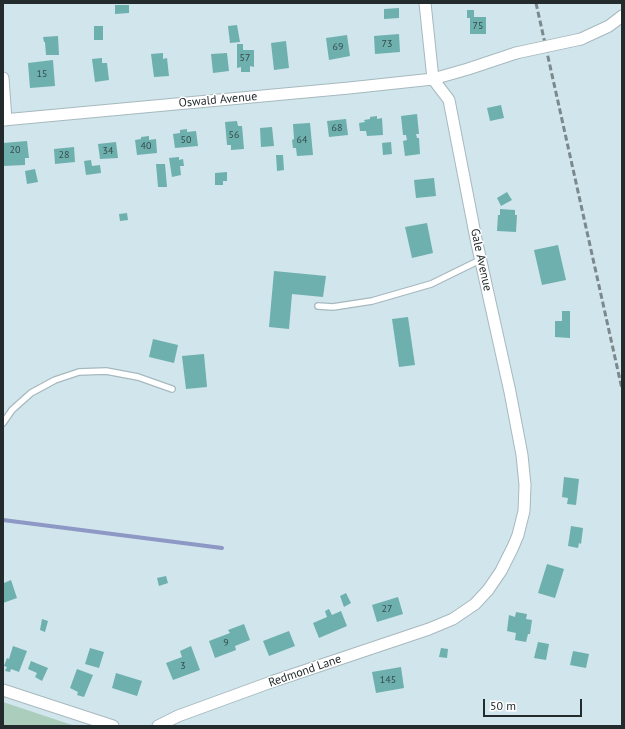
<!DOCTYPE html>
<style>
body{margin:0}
#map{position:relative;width:625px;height:729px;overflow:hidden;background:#d1e5ec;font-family:"PT Sans",sans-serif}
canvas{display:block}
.frame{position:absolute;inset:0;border:4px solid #232b2d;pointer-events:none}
.scale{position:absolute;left:483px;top:699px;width:99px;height:18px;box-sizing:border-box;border:2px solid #232b2d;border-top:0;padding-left:5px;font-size:12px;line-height:14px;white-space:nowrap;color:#232b2d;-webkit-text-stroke:3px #fff;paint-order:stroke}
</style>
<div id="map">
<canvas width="625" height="729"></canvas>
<div class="frame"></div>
<div class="scale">50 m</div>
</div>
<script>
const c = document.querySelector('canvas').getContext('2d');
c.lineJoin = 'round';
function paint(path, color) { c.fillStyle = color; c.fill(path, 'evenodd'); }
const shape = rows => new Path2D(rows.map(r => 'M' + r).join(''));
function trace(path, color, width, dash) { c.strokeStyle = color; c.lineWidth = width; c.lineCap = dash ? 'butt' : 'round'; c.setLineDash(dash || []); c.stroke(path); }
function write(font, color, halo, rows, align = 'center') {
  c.font = font + ' "PT Sans",sans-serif'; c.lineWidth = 3; c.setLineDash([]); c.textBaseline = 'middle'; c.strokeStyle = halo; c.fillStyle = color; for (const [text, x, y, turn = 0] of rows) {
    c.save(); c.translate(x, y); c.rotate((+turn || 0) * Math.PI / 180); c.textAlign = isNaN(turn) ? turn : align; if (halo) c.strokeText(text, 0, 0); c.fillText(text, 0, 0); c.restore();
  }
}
paint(shape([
 [3,702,75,726,3,726]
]), '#aacdbc');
trace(shape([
 [3,520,222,548]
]), '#8e98c5', 4);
paint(shape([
 [115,5,129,5,129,13,115,14],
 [399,8,399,18,384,19,384,9],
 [467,10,474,10,474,17,486,17,486,34,470,34,470,18,467,18],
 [237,25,240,42,230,43,228,26],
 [94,26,103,26,103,40,94,40],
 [399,34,400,52,375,54,374,36],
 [347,35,350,56,329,60,326,38],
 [58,36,59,55,46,55,45,42,44,42,43,37],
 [286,41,289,68,274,70,271,43],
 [237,44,243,44,243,50,254,50,254,67,250,66,250,72,241,72,241,67,237,68],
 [163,53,163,59,167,58,169,76,154,77,151,54],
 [227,53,229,71,213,73,211,54],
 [102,58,102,63,107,63,109,80,95,82,92,59],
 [53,60,55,86,30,88,28,63],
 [501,105,504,118,490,121,487,108],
 [417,114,419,134,416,134,417,138,419,138,420,154,405,156,403,141,407,140,406,135,403,135,401,116],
 [377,116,377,119,382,118,383,135,367,136,366,131,360,131,359,123,365,122,364,120,370,119,370,117],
 [346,119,348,135,329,137,327,121],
 [237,121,238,126,242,126,244,149,231,150,231,145,227,145,225,122],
 [310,123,313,155,297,156,296,148,293,148,292,140,294,139,293,124],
 [272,127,274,146,261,147,260,128],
 [187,129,187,132,196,131,198,146,175,148,173,134,180,133,180,130],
 [149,136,149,140,156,139,157,153,137,155,135,140,141,139,141,137],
 [27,141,29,158,25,158,25,165,3,166,3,143],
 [116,142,118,158,100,159,98,144],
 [391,142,392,154,383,155,382,143],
 [74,147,75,162,55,164,54,149],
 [276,155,283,155,284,170,277,171],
 [179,157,179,160,183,159,184,166,180,166,181,175,172,177,169,158],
 [91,160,92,166,100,165,101,173,86,175,84,161],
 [156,164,165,164,167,187,158,187],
 [35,169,38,182,27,184,25,171],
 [227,172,227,181,223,181,223,185,215,185,215,173],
 [434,178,436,196,416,198,414,180],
 [507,192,512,200,501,206,497,198],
 [500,209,515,210,515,215,517,215,516,232,497,231,498,215,500,215],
 [127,213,128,220,120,221,119,214],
 [427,223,433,253,412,258,405,227],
 [558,245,566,280,542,285,534,250],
 [274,271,326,276,323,297,292,294,289,329,269,327],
 [562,311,570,311,570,338,555,337,555,321,562,321],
 [408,317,415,365,399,367,392,319],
 [153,339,178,345,174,363,149,357],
 [204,354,207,387,186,389,182,356],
 [564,477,579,479,576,505,567,504,568,498,562,497],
 [571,526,583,528,581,544,579,543,578,548,568,546],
 [547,564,564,569,555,598,538,593],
 [166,576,168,583,159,586,157,578],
 [3,580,4,583,11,580,17,598,3,603],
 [346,593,351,603,344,607,340,596],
 [398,597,403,614,377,622,372,605],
 [329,609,332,615,341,611,347,626,319,638,313,623,327,617,325,611],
 [516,612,527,614,526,619,532,620,530,634,528,634,526,642,515,640,516,633,507,631,509,615,515,617],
 [42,619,48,621,45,632,40,630],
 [244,624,250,640,235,646,236,650,215,658,209,641,230,633,228,630],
 [289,631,295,646,269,656,263,641],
 [538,642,549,644,546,660,534,658],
 [13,646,27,651,19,672,11,669,10,672,5,671,7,667,4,666,7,658,9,659],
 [191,646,200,670,173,680,166,663,182,657,180,651],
 [90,648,104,652,99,668,85,664],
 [441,648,448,649,447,658,439,657],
 [573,651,589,654,586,668,570,665],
 [31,661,48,668,42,681,35,677,37,673,28,669],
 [401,667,404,688,376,693,372,672],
 [77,669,93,675,84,697,77,695,78,692,70,688],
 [116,673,142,681,137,696,112,688]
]), '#6db0ad');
const service = shape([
 [318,306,333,307,372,301,431,284,480,260],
 [3,423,12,410,31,393,55,380,79,372,106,371,138,377,172,389]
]);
const minor = shape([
 [425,3,433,79],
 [581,39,609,26,622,16],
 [3,78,6,120],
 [3,120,349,88,433,79,468,69,516,53],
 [3,690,113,726],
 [158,726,178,716,274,681,429,629,453,619,475,604,488,590,501,571,513,547,518,535,524,511,525,485,522,455,510,392,476,239,449,100,433,79]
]);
trace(service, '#a6b9bf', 8);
trace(minor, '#a6b9bf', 13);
trace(service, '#fff', 5.5);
trace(minor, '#fff', 11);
trace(shape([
 [536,3,622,389]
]), '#7b898d', 3, [6, 3]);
const minorBridge = shape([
 [516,53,581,39]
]);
trace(minorBridge, '#a6b9bf', 13, []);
trace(minorBridge, '#fff', 11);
write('10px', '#364c4d', null, [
 ["75",478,26],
 ["73",387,44],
 ["69",338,47],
 ["57",245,58],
 ["15",42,74],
 ["68",337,128],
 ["56",234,135],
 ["50",186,140],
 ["64",302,140],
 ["40",146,146],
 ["20",15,150],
 ["34",108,151],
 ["28",64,155],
 ["27",387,609],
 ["9",226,643],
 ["3",183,666],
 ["145",388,680]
]);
write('12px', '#232b2d', '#fff', [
 ["Oswald Avenue",218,100,-5],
 ["Gale Avenue",481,260,78],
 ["Redmond Lane",305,671,-19]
]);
</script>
